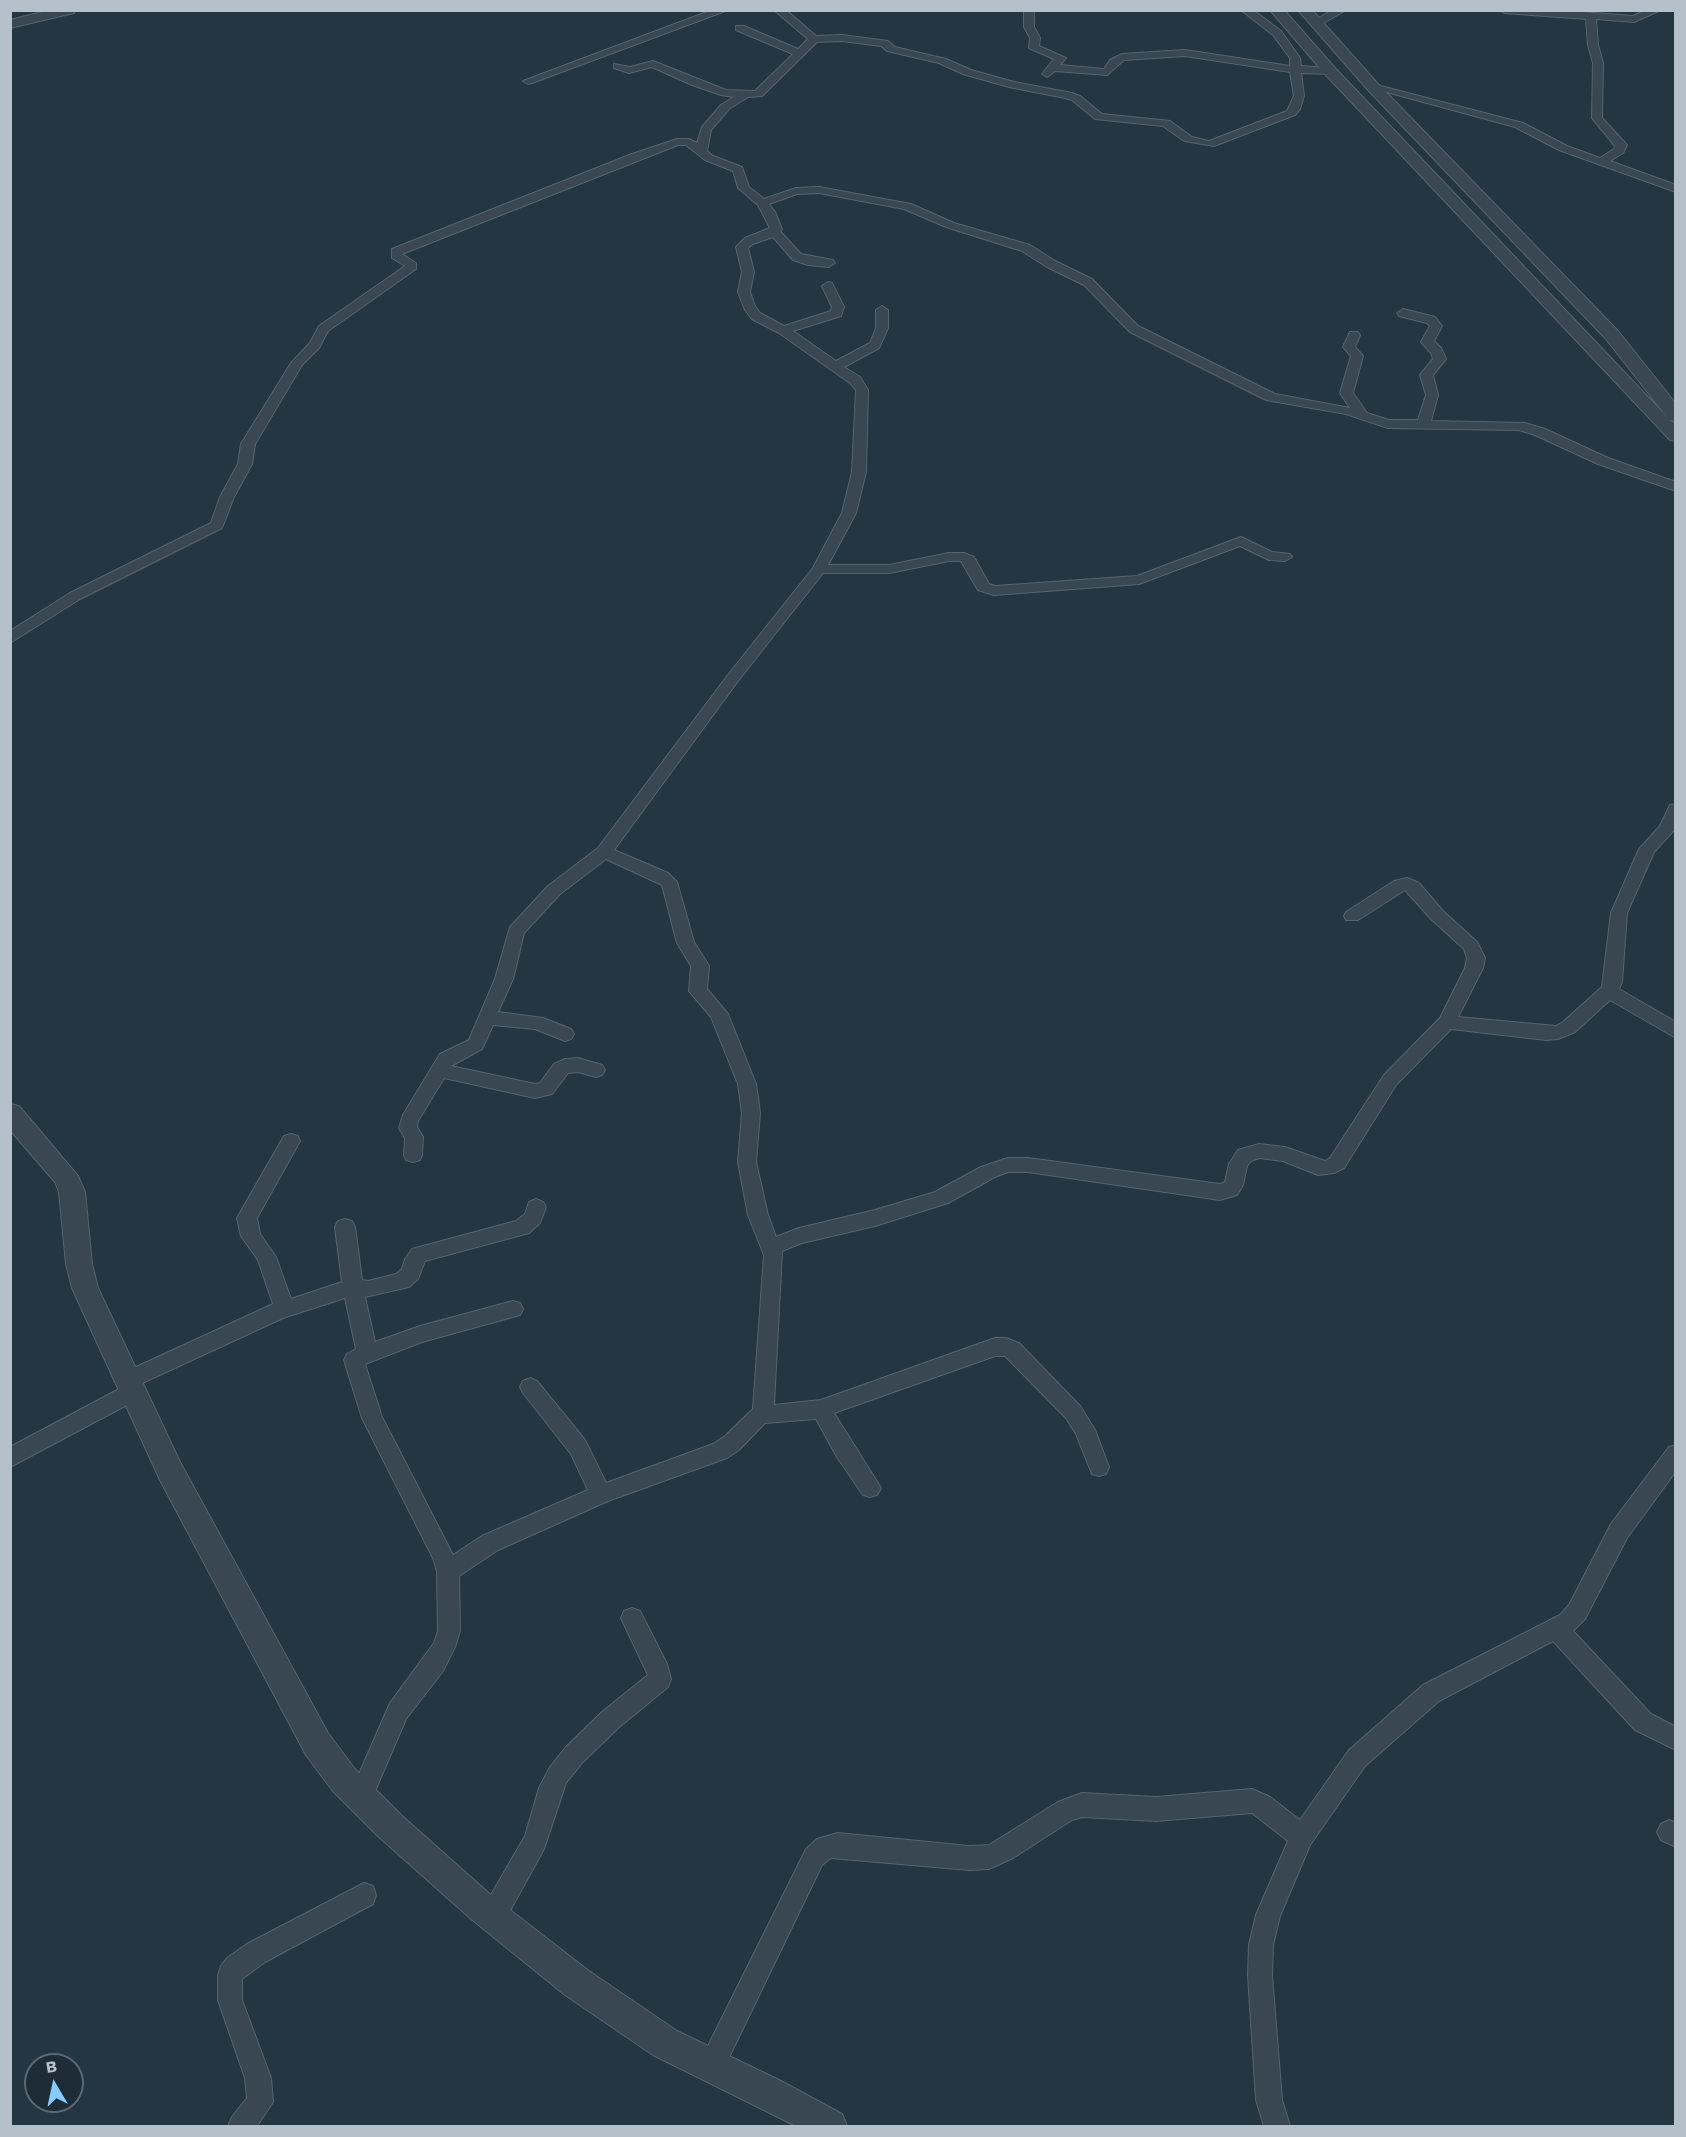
<!DOCTYPE html>
<style>
body{margin:0}
#map{position:relative;width:1686px;height:2137px;overflow:hidden;background:#233641;font-family:"Work Sans",sans-serif}
canvas{display:block}
.frame{position:absolute;inset:0;border:12px solid #b4c1cb;pointer-events:none}
.north{position:absolute;left:24px;top:2053px;width:60px;height:60px;box-sizing:border-box;background:#1d2c36;border:2px solid #596872;border-radius:50%;rotate:351deg;font-size:16px;font-weight:700;line-height:24px;text-align:center;color:#b4c1cb}
.north::after{content:'';display:block;margin:auto;width:21px;height:27px;background:#86cbfe;clip-path:polygon(50% 0,100% 100%,50% 72%,0 100%)}
</style>
<div id="map">
<canvas width="1686" height="2137"></canvas>
<div class="frame"></div>
<div class="north">B</div>
</div>
<script>
const c = document.querySelector('canvas').getContext('2d');
c.lineJoin = 'round';
const shape = rows => new Path2D(rows.map(r => 'M' + r).join(''));
function trace(path, color, width, dash) { c.strokeStyle = color; c.lineWidth = width; c.lineCap = dash ? 'butt' : 'round'; c.setLineDash(dash || []); c.stroke(path); }
function paint(path, color) { c.fillStyle = color; c.fill(path, 'evenodd'); }
const minor = shape([
 [712,10,728,10,532,83,528,84,523,81,712,10],
 [774,10,786,10,816,36,842,35,888,41,895,47,946,59,971,70,1014,82,1072,93,1080,96,1102,114,1170,121,1192,137,1209,141,1287,111,1294,96,1290,72,1185,56,1124,60,1107,75,1055,71,1047,77,1042,74,1054,59,1029,48,1030,38,1024,27,1024,10,1034,10,1034,27,1040,38,1039,46,1066,58,1060,65,1104,69,1110,60,1122,54,1185,50,1290,66,1290,58,1273,35,1241,10,1253,10,1281,31,1300,58,1301,66,1330,68,1335,71,1330,74,1301,73,1304,96,1300,109,1295,115,1214,146,1184,141,1163,126,1095,119,1072,100,1065,98,1009,87,963,74,939,63,887,51,881,46,842,41,817,42,762,96,748,97,729,109,711,130,707,151,713,156,742,167,749,187,764,199,796,188,819,187,911,204,954,223,1030,245,1055,261,1092,279,1138,326,1275,394,1350,408,1340,393,1351,356,1343,347,1350,332,1358,332,1360,335,1355,347,1363,356,1353,393,1367,413,1389,420,1418,420,1426,395,1420,375,1433,359,1431,353,1421,342,1430,326,1427,323,1399,316,1397,313,1403,309,1435,317,1442,326,1434,341,1441,348,1446,359,1433,375,1438,395,1431,421,1525,423,1545,429,1608,458,1676,482,1676,491,1598,464,1535,435,1519,430,1388,428,1346,414,1266,400,1130,332,1084,285,1047,267,1022,251,946,227,904,209,819,193,797,194,769,204,775,212,782,229,780,231,801,254,833,260,835,263,829,267,808,265,793,260,773,237,753,244,748,248,754,272,750,292,755,306,760,313,784,326,831,311,832,307,822,286,828,282,832,283,844,307,841,316,793,331,836,361,870,343,876,328,876,310,882,306,888,310,888,328,879,348,844,367,860,377,868,390,866,472,856,513,828,565,889,565,949,553,964,553,974,557,989,584,995,586,1137,576,1241,537,1272,552,1290,554,1292,557,1285,561,1269,560,1240,546,1139,584,994,595,978,590,961,561,949,561,889,573,823,573,738,681,614,850,668,873,677,882,694,942,709,966,707,989,728,1014,756,1084,760,1113,756,1162,768,1215,776,1237,799,1228,875,1210,935,1192,981,1167,1008,1158,1028,1158,1220,1184,1225,1182,1229,1164,1238,1150,1259,1144,1285,1147,1325,1161,1330,1158,1384,1075,1440,1018,1465,968,1467,958,1464,949,1431,919,1405,890,1358,920,1346,920,1344,916,1346,912,1394,881,1407,878,1419,883,1443,911,1477,942,1485,958,1483,968,1458,1017,1556,1026,1563,1022,1602,987,1611,913,1639,849,1660,826,1670,805,1676,804,1676,828,1654,852,1627,913,1622,982,1619,989,1676,1022,1676,1038,1610,1000,1575,1032,1558,1039,1546,1040,1451,1029,1396,1085,1344,1168,1334,1173,1318,1175,1283,1161,1259,1158,1251,1161,1247,1166,1243,1185,1237,1195,1220,1200,1028,1172,1008,1172,995,1177,948,1203,875,1226,802,1243,782,1251,774,1405,821,1400,995,1338,1006,1338,1019,1343,1080,1406,1095,1430,1109,1467,1106,1474,1099,1476,1092,1474,1076,1434,1066,1418,1005,1356,995,1356,834,1413,881,1488,877,1495,870,1497,863,1495,837,1457,816,1419,765,1423,739,1450,727,1458,608,1501,498,1550,459,1576,460,1631,455,1647,443,1671,406,1719,369,1805,361,1809,353,1805,349,1797,390,1703,434,1643,438,1631,437,1571,433,1558,362,1418,344,1360,347,1354,356,1349,345,1298,283,1318,138,1385,143,1392,140,1398,10,1467,10,1447,123,1387,118,1380,121,1374,273,1304,258,1260,241,1236,237,1218,284,1136,291,1134,298,1136,300,1141,257,1218,260,1234,276,1257,291,1299,342,1282,335,1227,338,1221,345,1219,352,1221,355,1227,362,1280,368,1281,396,1274,402,1269,405,1259,412,1249,516,1221,525,1214,529,1202,536,1199,543,1202,546,1207,540,1223,529,1233,425,1261,418,1279,409,1287,365,1297,375,1342,420,1326,513,1301,520,1303,523,1309,520,1315,422,1342,365,1364,382,1417,453,1555,482,1536,588,1490,571,1454,523,1393,520,1387,523,1381,530,1378,537,1381,585,1440,606,1483,713,1444,725,1436,753,1409,764,1255,748,1215,738,1162,742,1113,738,1084,711,1017,689,991,691,966,677,943,662,885,606,859,560,894,524,933,513,979,498,1012,543,1018,571,1029,574,1034,571,1039,565,1041,535,1029,493,1025,482,1049,451,1066,535,1084,540,1083,554,1064,565,1059,578,1058,602,1065,605,1070,602,1075,596,1077,578,1072,568,1073,552,1094,535,1098,444,1078,418,1121,417,1127,423,1137,422,1155,420,1160,413,1162,406,1160,404,1155,405,1138,399,1128,403,1115,440,1054,469,1040,495,979,510,927,548,886,598,848,728,675,813,568,842,513,852,472,856,390,850,383,779,333,752,319,745,310,738,292,742,272,736,247,745,238,770,228,758,205,738,188,733,171,705,160,686,145,678,145,402,254,416,263,416,269,328,331,319,348,302,365,255,444,252,464,234,497,222,528,80,599,10,643,10,631,70,593,211,523,220,497,238,464,241,444,291,363,310,343,319,326,405,266,392,258,392,249,632,154,677,139,689,139,697,143,702,127,721,105,734,97,721,95,692,85,652,67,629,73,614,68,614,64,630,67,653,61,726,90,755,91,793,54,736,30,736,26,744,26,798,49,808,39,774,10],
 [1332,10,1346,10,1320,25,1311,23,1332,10],
 [1499,10,1555,10,1633,16,1646,10,1661,10,1634,22,1596,19,1598,45,1603,63,1602,118,1627,145,1623,153,1610,161,1676,185,1676,192,1559,150,1515,127,1368,87,1373,84,1523,123,1567,146,1600,158,1614,149,1615,146,1592,118,1593,63,1588,45,1586,19,1504,13,1499,10],
 [1676,1445,1676,1471,1627,1538,1585,1619,1573,1631,1651,1714,1676,1727,1676,1750,1635,1730,1553,1641,1439,1701,1365,1766,1310,1845,1280,1916,1273,1945,1272,1975,1282,2100,1290,2126,1264,2126,1256,2100,1248,1975,1249,1945,1256,1915,1288,1841,1252,1813,1156,1821,1082,1817,1072,1820,1013,1858,989,1869,969,1870,831,1858,822,1865,720,2076,711,2080,702,2076,698,2067,702,2058,806,1849,817,1839,838,1833,969,1846,989,1845,1058,1802,1082,1793,1156,1797,1252,1789,1270,1797,1300,1820,1349,1750,1423,1685,1560,1615,1569,1605,1611,1524,1669,1447,1676,1445],
 [632,1608,640,1611,667,1664,671,1679,668,1687,618,1728,582,1763,566,1783,544,1849,502,1925,493,1928,484,1925,481,1916,484,1907,525,1836,539,1788,550,1767,566,1747,602,1712,648,1675,621,1618,624,1611,632,1608],
 [1669,1820,1676,1823,1676,1847,1661,1840,1657,1832,1661,1824,1669,1820],
 [364,1883,373,1886,376,1895,373,1904,265,1962,242,1979,242,2000,271,2078,273,2102,257,2126,228,2126,232,2117,247,2098,245,2078,218,2000,218,1975,221,1966,227,1958,247,1944,364,1883]
]);
const tertiary = shape([
 [50,10,75,10,74,13,10,28,10,20,50,10],
 [1270,10,1284,10,1335,68,1667,417,1606,339,1368,90,1298,10,1312,10,1378,84,1618,331,1676,404,1676,421,1670,420,1676,425,1676,441,1670,440,1325,74,1270,10],
 [10,1104,19,1106,78,1176,85,1192,92,1264,98,1288,147,1392,180,1462,328,1733,354,1768,401,1815,492,1896,589,1971,677,2031,781,2081,842,2114,847,2126,796,2126,653,2055,565,1995,470,1918,379,1837,332,1790,306,1755,160,1480,72,1288,66,1264,59,1192,55,1182,10,1130,10,1104]
]);
trace(minor, '#56646e', 2);
trace(tertiary, '#56646e', 2);
paint(minor, '#384751');
paint(tertiary, '#384751');
</script>
